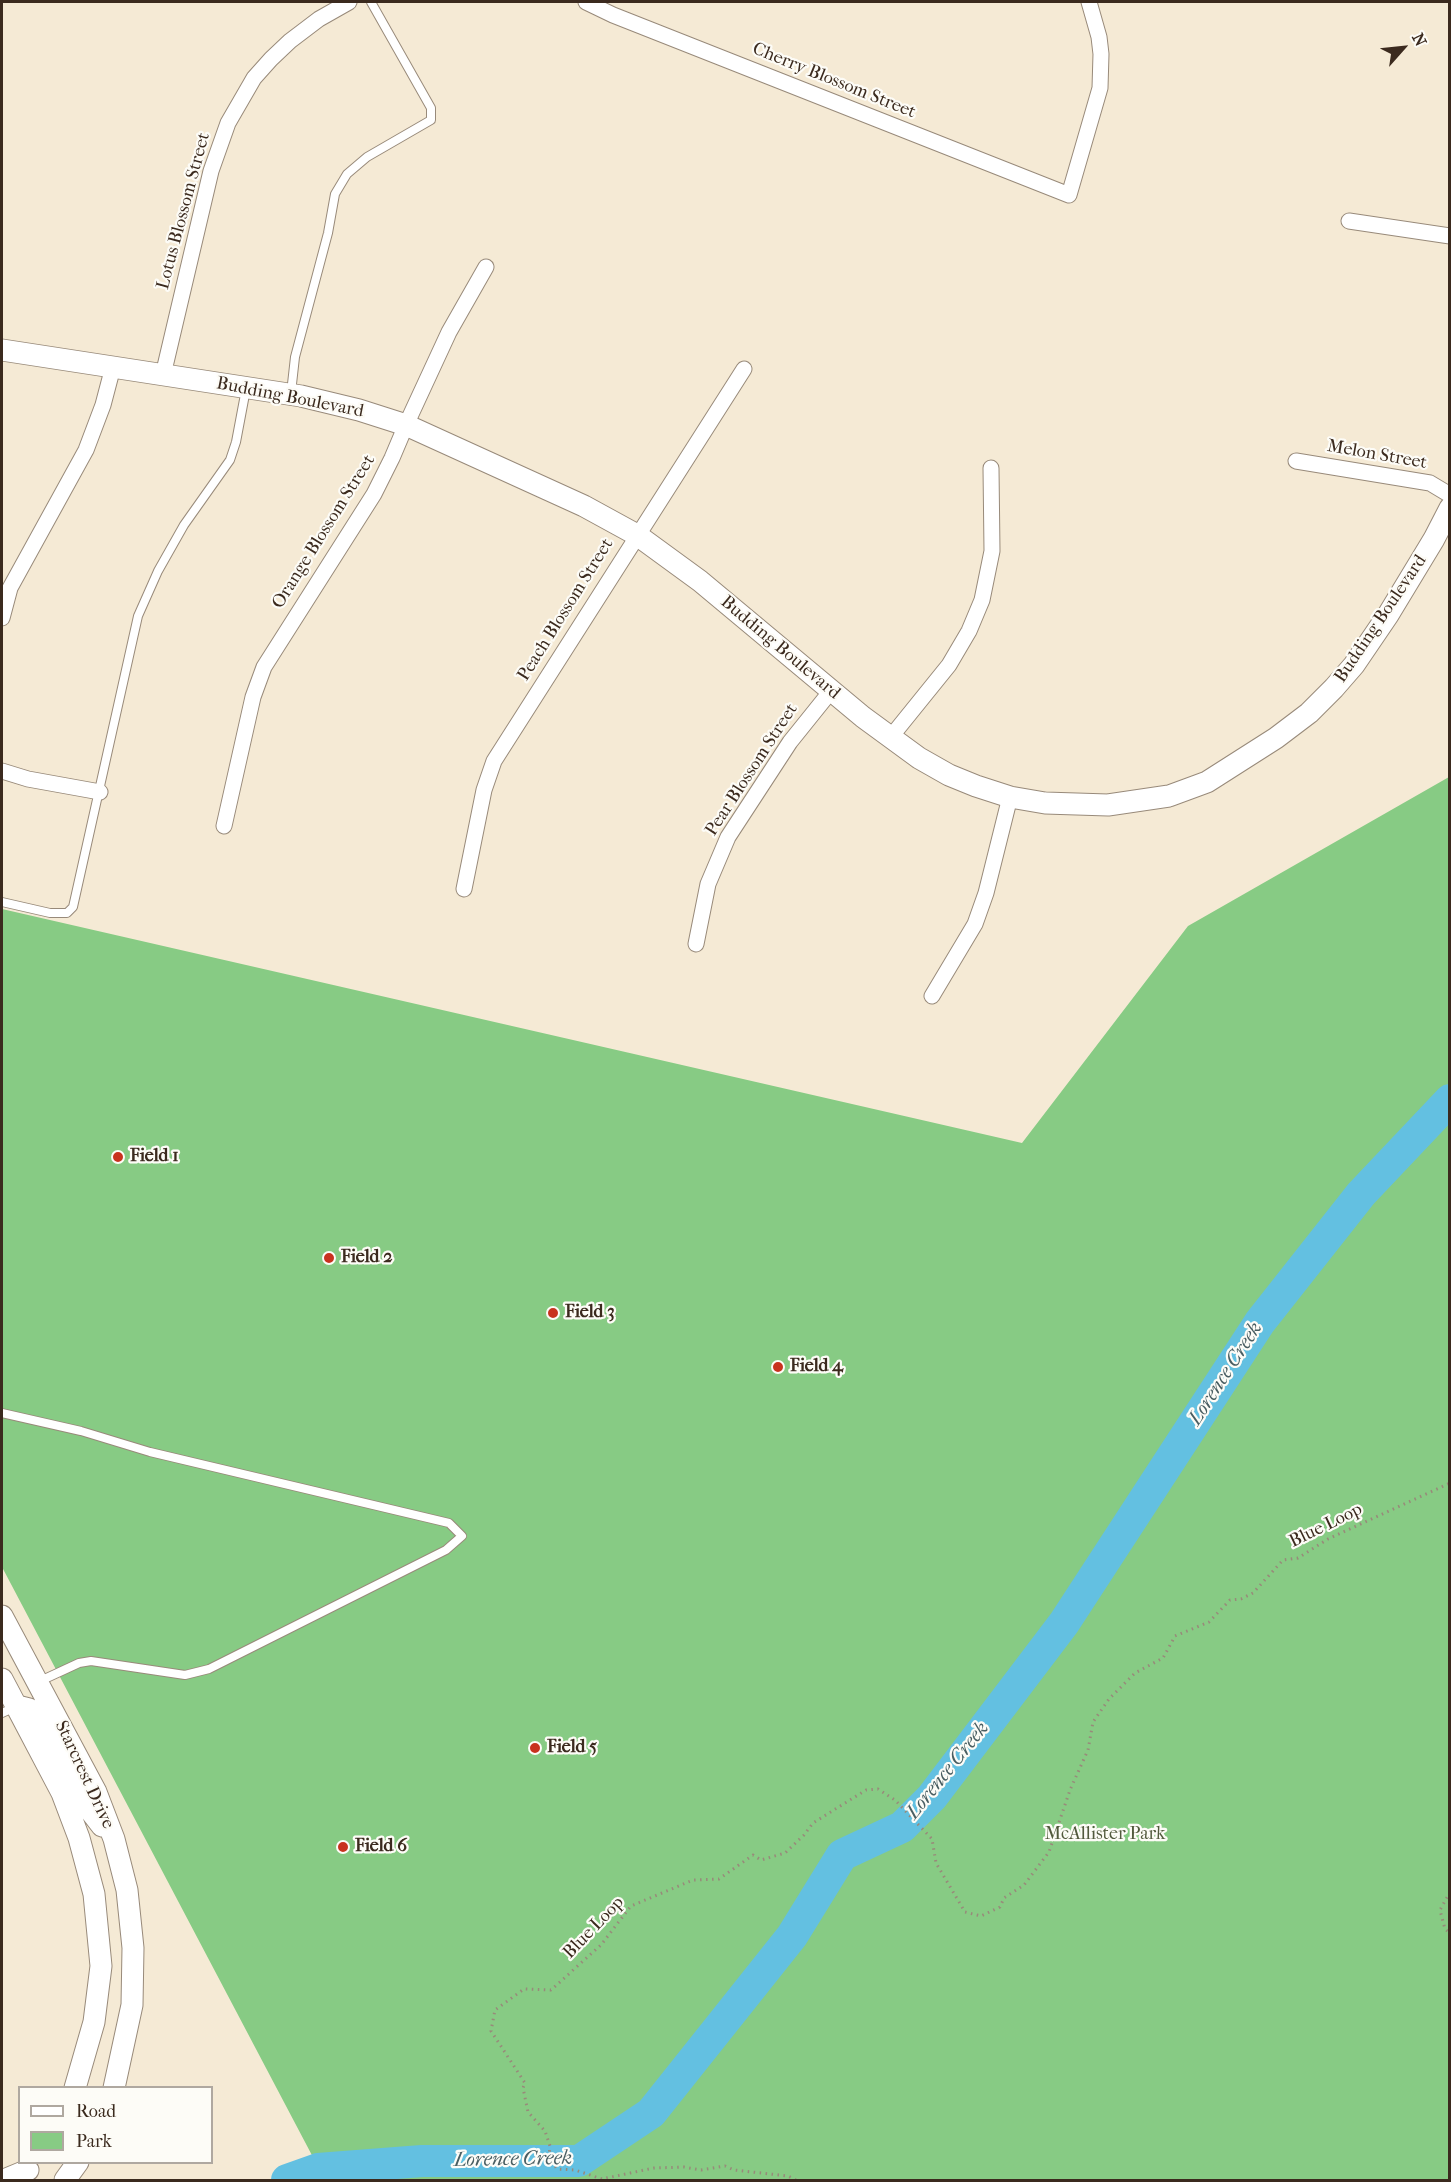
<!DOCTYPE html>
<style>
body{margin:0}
#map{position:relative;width:1451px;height:2182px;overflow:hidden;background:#f5ead5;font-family:"IM FELL French Canon",serif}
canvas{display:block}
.frame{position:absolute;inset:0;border:3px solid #3b2a1e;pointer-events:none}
.legend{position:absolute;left:18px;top:2086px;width:195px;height:78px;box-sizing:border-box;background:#fdfcf7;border:2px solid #afa8a0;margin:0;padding:8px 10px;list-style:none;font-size:18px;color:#3b2a1e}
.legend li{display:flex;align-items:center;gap:12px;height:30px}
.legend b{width:30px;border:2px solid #afa8a0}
.north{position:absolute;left:1373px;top:18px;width:60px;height:60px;-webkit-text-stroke:4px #fdfcf7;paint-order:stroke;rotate:63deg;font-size:16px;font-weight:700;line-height:24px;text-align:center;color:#3b2a1e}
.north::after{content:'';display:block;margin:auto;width:21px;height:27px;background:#3b2a1e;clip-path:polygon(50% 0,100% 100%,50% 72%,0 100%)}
</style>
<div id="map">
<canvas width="1451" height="2182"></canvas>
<div class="frame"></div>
<ul class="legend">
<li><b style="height:8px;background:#fff"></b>Road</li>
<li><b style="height:16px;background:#87cb84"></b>Park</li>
</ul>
<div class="north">N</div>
</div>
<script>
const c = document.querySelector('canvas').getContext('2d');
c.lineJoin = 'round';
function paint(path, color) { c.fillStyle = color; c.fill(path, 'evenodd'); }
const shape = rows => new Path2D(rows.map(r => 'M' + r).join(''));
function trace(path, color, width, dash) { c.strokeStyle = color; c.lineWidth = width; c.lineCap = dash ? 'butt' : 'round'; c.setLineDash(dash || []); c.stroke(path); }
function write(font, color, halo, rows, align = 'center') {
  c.font = font + ' "IM FELL French Canon",serif'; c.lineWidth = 4.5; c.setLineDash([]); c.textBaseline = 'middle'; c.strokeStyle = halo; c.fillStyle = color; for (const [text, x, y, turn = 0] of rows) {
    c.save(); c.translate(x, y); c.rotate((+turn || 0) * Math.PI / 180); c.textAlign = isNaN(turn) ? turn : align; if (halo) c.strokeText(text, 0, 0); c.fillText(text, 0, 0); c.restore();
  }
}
paint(shape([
 [1449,777,1449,2180,325,2180,2,1567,2,909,1022,1143,1188,926]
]), '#87cb84');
trace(shape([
 [287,2180,318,2169,422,2161,579,2161,651,2113,792,1936,842,1855,902,1827,932,1797,1064,1623,1260,1322,1361,1194,1450,1100]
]), '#63c0e1', 32);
const lane = shape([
 [291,393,295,357,328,233,335,194,347,174,367,157,431,120,431,108,371,2],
 [2,902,50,913,67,913,73,907,138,616,158,571,184,525,230,460,236,442,246,389],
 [2,1413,81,1431,150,1452,449,1523,462,1536,446,1550,209,1669,185,1675,91,1661,79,1663,38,1682],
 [2,1713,15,1707]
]);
const street = shape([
 [586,2,613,15,1069,195,1100,88,1101,54,1099,37,1089,2],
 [1349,221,1450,236],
 [163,375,211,171,228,123,254,78,271,59,290,41,319,19,349,2],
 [1296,461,1430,483,1450,495],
 [2,618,10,588,86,450,103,405,113,367],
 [890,738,949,665,969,631,982,600,992,551,991,468],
 [2,771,28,779,100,792],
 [224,826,253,697,264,667,374,494,392,458,406,425,449,332,486,267],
 [464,889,484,790,494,761,744,369],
 [696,944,708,884,728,837,790,742,831,691],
 [932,996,975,924,986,893,1010,797]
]);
const secondary = shape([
 [2,350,301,396,359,410,406,425,584,506,637,535,700,581,863,717,919,758,949,775,976,786,1010,797,1045,803,1108,805,1169,796,1207,782,1276,738,1309,713,1334,688,1354,665,1388,615,1434,539,1450,508],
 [2,1616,96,1792,114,1839,127,1890,133,1948,132,2005,114,2088],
 [2,1679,62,1793,79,1838,94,1894,101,1966,94,2022,75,2088],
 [17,1706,29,1709,41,1718,85,1804,102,1826],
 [4,2180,28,2170],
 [65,2180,78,2162]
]);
trace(lane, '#988a7a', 10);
trace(street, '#988a7a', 17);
trace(secondary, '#988a7a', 23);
trace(shape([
 [1450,1892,1440,1910,1445,1929,1450,1933],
 [796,2180,788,2176,734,2170,725,2166,701,2170,684,2167,654,2168,602,2179,575,2170,557,2169,549,2156,550,2146,545,2131,528,2112,523,2088,525,2083,491,2031,495,2010,524,1989,551,1990,601,1945,631,1906,693,1880,719,1879,753,1855,761,1860,785,1853,804,1835,813,1823,866,1790,878,1789,895,1800,932,1839,936,1863,965,1912,981,1916,1000,1907,1004,1898,1024,1885,1049,1852,1070,1790,1088,1750,1093,1722,1109,1699,1135,1673,1163,1658,1175,1636,1209,1622,1230,1600,1241,1599,1253,1593,1283,1560,1298,1558,1328,1539,1450,1483]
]), '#988a7a', 3, [1.5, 4.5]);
trace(lane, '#fff', 8);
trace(street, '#fff', 15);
trace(secondary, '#fff', 21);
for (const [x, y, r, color] of [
 [118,1157,6,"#c8321e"],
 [329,1258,6,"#c8321e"],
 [553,1313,6,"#c8321e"],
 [778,1367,6,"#c8321e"],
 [535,1748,6,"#c8321e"],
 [343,1847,6,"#c8321e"]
]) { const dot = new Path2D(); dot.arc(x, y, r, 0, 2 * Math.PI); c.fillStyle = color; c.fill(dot); trace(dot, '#fdfcf7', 2); }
write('18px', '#3b2a1e', '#fdfcf7', [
 ["Cherry Blossom Street",834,81,22],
 ["Lotus Blossom Street",184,211,-75],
 ["Budding Boulevard",290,398,11],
 ["Melon Street",1377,455,10],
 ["Orange Blossom Street",324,532,-58],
 ["Peach Blossom Street",566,610,-58],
 ["Budding Boulevard",1381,619,-56],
 ["Budding Boulevard",780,648,40],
 ["Pear Blossom Street",752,770,-57],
 ["Blue Loop",1326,1526,-26],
 ["Starcrest Drive",84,1775,65],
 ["Blue Loop",594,1928,-46]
]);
write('bold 18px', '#3b2a1e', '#fdfcf7', [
 ["Field 1",130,1157],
 ["Field 2",341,1258],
 ["Field 3",565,1313],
 ["Field 4",790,1367],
 ["Field 5",547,1748],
 ["Field 6",355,1847]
], 'left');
write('18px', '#525a3d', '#fdfcf7', [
 ["McAllister Park",1105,1835]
]);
write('italic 20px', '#495e62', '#fdfcf7', [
 ["Lorence Creek",1226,1374,-57],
 ["Lorence Creek",948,1771,-51],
 ["Lorence Creek",513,2160,-1]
]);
</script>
